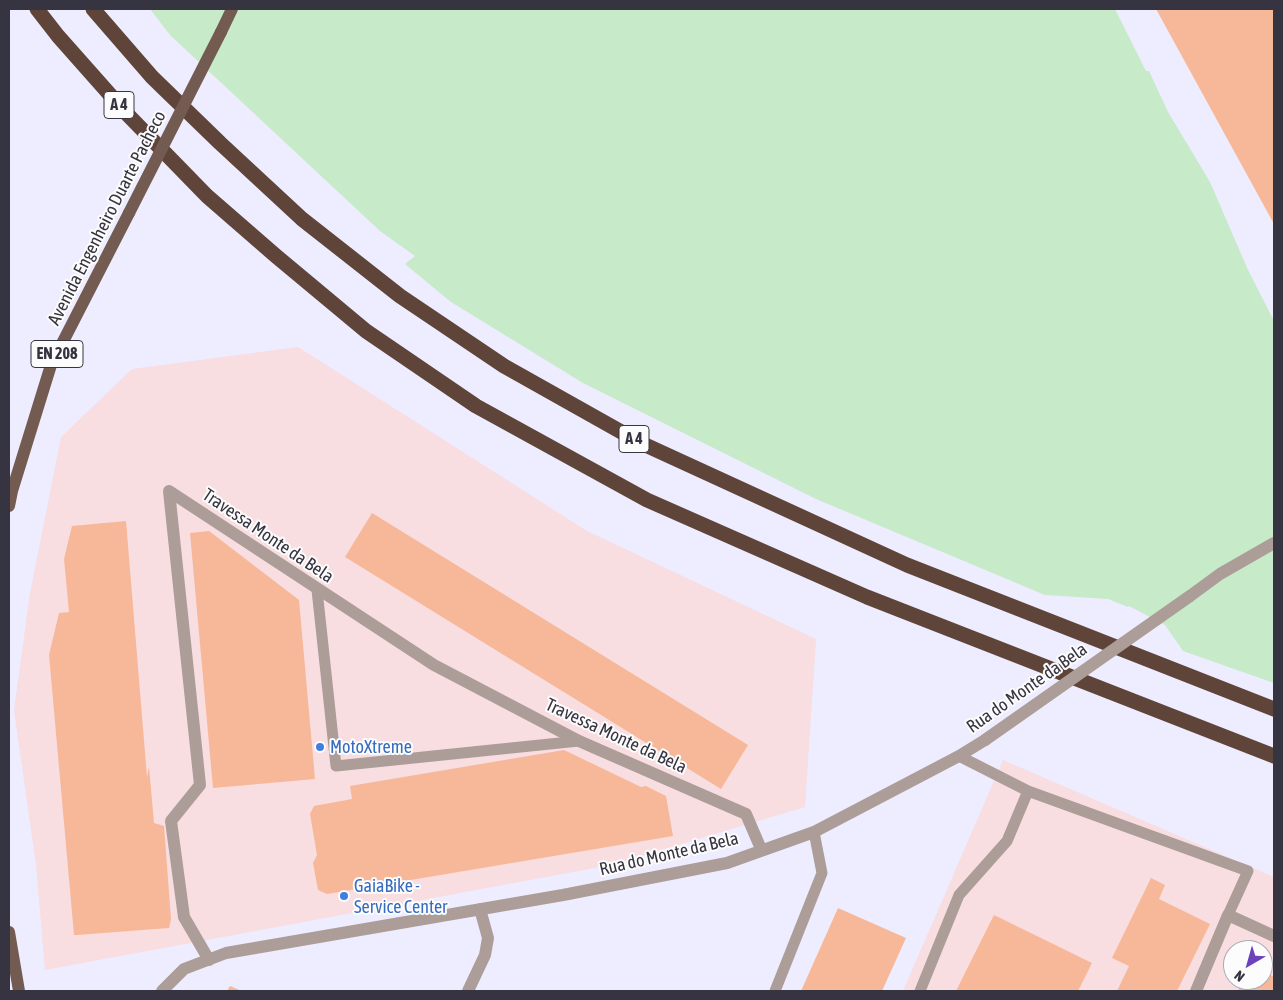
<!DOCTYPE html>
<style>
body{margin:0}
#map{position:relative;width:1283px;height:1000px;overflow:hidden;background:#eeecff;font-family:"Asap Condensed",sans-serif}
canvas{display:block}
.frame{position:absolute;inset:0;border:10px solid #363440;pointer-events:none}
.north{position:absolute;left:1223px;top:940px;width:50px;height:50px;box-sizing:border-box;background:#fcfcfc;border:1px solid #adacb1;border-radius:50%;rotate:218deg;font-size:14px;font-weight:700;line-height:20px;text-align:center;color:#363440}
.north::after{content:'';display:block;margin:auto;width:18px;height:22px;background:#6c43bb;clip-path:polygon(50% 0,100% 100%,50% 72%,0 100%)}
</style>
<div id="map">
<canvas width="1283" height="1000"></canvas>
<div class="frame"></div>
<div class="north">N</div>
</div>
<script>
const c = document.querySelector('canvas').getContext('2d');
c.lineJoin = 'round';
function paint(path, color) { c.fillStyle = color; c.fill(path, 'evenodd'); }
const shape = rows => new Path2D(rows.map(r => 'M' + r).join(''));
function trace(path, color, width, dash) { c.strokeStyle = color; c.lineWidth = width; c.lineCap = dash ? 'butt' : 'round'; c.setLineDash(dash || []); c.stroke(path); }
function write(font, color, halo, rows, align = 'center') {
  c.font = font + ' "Asap Condensed",sans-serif'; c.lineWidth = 4; c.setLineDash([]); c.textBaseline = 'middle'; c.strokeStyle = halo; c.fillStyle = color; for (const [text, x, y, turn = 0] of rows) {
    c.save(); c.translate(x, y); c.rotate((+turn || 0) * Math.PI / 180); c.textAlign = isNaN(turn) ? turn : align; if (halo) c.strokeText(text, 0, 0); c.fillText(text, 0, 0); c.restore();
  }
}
paint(shape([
 [298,347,587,531,816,639,805,807,611,865,45,970,36,865,14,710,30,593,61,437,132,369],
 [1003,760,1274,877,1274,991,903,991],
 [1233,950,1263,950,1263,980,1233,980]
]), '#f8dde1');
paint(shape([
 [150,9,1115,9,1146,71,1149,71,1168,112,1210,182,1248,270,1274,321,1274,683,1183,651,1165,625,1129,606,1128,607,1108,599,1045,595,816,499,583,383,451,302,405,264,415,256,380,231,170,35]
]), '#c7eac9');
paint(shape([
 [1156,9,1274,9,1274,224],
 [372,513,748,745,721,789,345,557],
 [126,521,147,777,149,767,154,823,164,826,171,919,169,928,77,935,74,935,49,655,59,613,69,612,64,559,72,526],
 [209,531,299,600,315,779,213,788,190,533],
 [564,750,641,787,646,786,666,796,673,836,327,894,318,890,313,863,317,855,310,814,314,806,352,799,350,786],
 [1151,878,1165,885,1159,899,1210,924,1177,991,1117,991,1129,966,1112,958],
 [838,908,906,938,882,991,801,991],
 [994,915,1092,963,1078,991,956,991],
 [1263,971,1274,977,1274,991,1238,991,1243,980,1263,980],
 [230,986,242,991,227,991]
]), '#f7b899');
trace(shape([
 [317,590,336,766,579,741],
 [959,756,1028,791,1248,871,1228,915],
 [775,991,822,873,814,832],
 [920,991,959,895,1007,841,1028,791]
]), '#ac9d98', 11);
trace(shape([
 [1190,596,1220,574,1274,543],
 [209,960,184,917,171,821,200,785,169,491,434,665,579,741,746,814,761,849],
 [162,991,184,969,226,953,563,895,727,863,814,832,959,756,985,740],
 [468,991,485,955,488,938,480,909],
 [1196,991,1228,915,1274,936]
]), '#ac9d98', 12);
trace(shape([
 [221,32,232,9],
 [9,506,12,491,51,365,129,213],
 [9,932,19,991]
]), '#745b52', 12);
trace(shape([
 [37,9,58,36,128,115,207,196,276,256,366,331,476,406,647,500,867,597,1274,756],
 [93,9,152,77,220,143,302,219,400,296,504,366,641,443,907,565,1274,709]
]), '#5f443a', 15);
trace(shape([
 [985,740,1190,596]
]), '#ac9d98', 12);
trace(shape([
 [129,213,221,32]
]), '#745b52', 12);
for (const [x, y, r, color] of [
 [320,747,5,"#3f7fe0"],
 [344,896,5,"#3f7fe0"]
]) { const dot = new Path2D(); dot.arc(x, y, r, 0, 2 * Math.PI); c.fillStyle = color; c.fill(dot); trace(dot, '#fcfcfc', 2); }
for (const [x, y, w] of [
 [119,105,30],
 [57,354,52],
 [634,439,30]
]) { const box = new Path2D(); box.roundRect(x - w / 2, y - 13.5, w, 27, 4); c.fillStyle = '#fcfcfc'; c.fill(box); trace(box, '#363440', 1); }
write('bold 16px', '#363440', null, [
 ["A 4",119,105],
 ["EN 208",57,354],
 ["A 4",634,439]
]);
write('18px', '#363440', '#fcfcfc', [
 ["Avenida Engenheiro Duarte Pacheco",107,218,-63],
 ["Travessa Monte da Bela",268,536,34],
 ["Rua do Monte da Bela",1027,688,-35],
 ["Travessa Monte da Bela",616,736,25],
 ["Rua do Monte da Bela",669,854,-13]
]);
write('18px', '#366cbe', '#fcfcfc', [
 ["MotoXtreme",330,747],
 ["GaiaBike -",354,886],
 ["Service Center",354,907]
], 'left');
</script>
